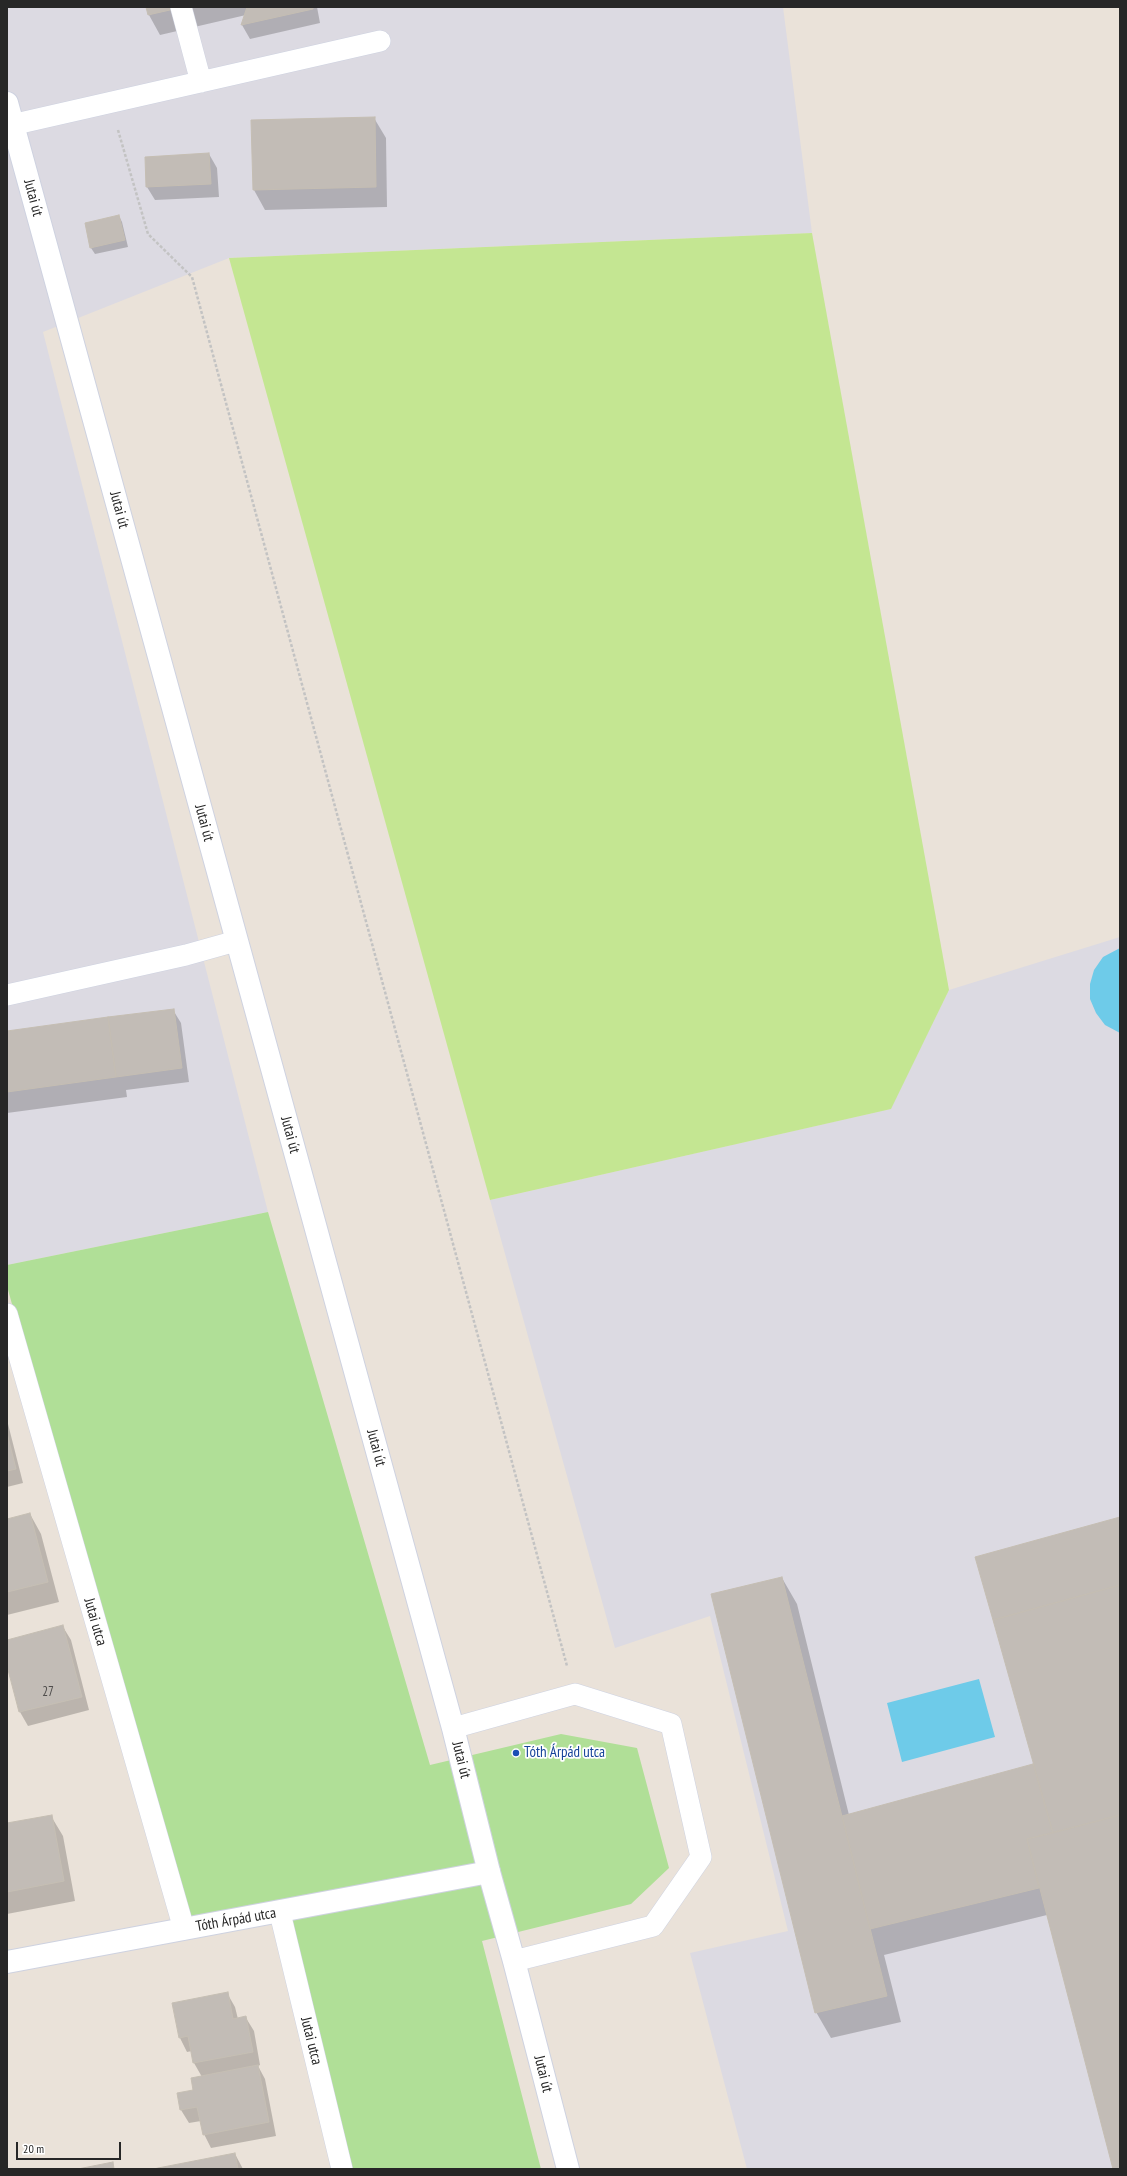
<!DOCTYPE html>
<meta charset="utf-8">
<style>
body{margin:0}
#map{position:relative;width:1127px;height:2176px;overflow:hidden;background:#eae2d9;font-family:"PT Sans Narrow",sans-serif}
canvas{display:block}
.frame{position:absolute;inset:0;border:8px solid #272727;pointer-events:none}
.scale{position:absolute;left:16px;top:2142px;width:105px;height:18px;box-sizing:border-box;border:2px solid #272727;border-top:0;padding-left:5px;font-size:12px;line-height:14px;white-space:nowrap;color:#272727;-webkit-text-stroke:3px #fff;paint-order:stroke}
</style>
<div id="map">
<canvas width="1127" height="2176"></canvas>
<div class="frame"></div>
<div class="scale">20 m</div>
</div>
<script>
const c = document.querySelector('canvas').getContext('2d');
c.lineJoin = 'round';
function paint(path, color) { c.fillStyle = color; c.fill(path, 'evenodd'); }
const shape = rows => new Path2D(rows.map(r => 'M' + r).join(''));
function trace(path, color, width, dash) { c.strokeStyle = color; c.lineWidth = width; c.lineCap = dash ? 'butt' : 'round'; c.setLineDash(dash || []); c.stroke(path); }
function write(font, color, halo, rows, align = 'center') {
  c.font = font + ' "PT Sans Narrow",sans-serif'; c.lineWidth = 3.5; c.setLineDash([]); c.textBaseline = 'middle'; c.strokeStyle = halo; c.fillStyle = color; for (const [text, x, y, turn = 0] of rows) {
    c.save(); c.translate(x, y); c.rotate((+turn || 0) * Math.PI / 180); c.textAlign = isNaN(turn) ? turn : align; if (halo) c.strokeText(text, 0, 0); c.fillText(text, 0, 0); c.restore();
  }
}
paint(shape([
 [7,7,783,7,812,233,229,258,43,332,268,1212,7,1265],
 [1120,937,1120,2169,747,2169,690,1953,788,1931,710,1616,615,1648,490,1200,890,1109,949,990]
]), '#dcdae2');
paint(shape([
 [268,1212,430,1765,561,1734,637,1748,669,1868,631,1904,482,1941,541,2169,339,2169,280,1913,184,1929,7,1286,7,1265]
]), '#b0df97');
paint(shape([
 [812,233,949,990,891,1109,490,1200,229,258]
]), '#c4e692');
paint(shape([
 [1120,948,1120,1033,1105,1025,1096,1013,1090,999,1090,984,1094,970,1103,957],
 [979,1679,995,1737,902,1762,887,1703]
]), '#6ecbe9');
paint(shape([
 [147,7,317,7,320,23,250,39,242,25,246,15,160,35,149,15],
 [374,118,386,138,387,207,265,210,254,190],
 [209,154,217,168,219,197,155,200,147,187],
 [119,216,122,222,128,247,95,254,91,248],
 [173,1010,181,1023,189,1082,126,1090,127,1097,7,1113,7,1032],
 [7,1420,23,1483,7,1487],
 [30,1514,41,1534,59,1602,7,1615,7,1520],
 [1120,1518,1120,2169,1115,2169,1047,1915,884,1955,901,2022,831,2038,816,2012,782,1578,797,1604,849,1815,1035,1765],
 [63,1627,71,1640,89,1710,28,1726,20,1712,7,1662,7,1641],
 [51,1816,63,1836,75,1901,7,1914,7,1824],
 [227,1993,235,2007,238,2019,246,2018,254,2031,260,2065,258,2066,265,2079,276,2136,211,2148,204,2134,201,2121,189,2123,181,2110,195,2091,202,2077,194,2063,192,2051,187,2052,180,2038,173,2004],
 [235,2154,243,2169,158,2169]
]), '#0003');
const building = shape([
 [146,7,183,7,148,15,146,7],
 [247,7,313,7,313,9,241,25,247,7],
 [375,117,376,187,253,190,251,120,375,117],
 [209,153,211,184,146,187,145,157,209,153],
 [119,215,125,240,90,248,85,223,119,215],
 [174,1009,182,1068,116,1077,108,1017,174,1009],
 [108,1017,116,1077,7,1092,7,1031,108,1017],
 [7,1433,16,1469,7,1471,7,1433],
 [30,1513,48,1582,7,1592,7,1519,30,1513],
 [1120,1517,1120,1585,993,1620,975,1557,1120,1517],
 [782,1577,887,1996,815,2013,711,1594,782,1577],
 [1120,1585,1120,1815,1053,1833,993,1620,1120,1585],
 [63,1625,82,1697,19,1712,7,1666,7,1640,63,1625],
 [1033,1764,1053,1833,1027,1839,1039,1888,870,1929,842,1816,1033,1764],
 [52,1815,64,1881,7,1892,7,1823,52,1815],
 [1120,1815,1120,2169,1113,2169,1027,1839,1120,1815],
 [228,1992,233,2019,246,2016,253,2052,193,2063,188,2036,179,2038,172,2003,228,1992],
 [258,2065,269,2122,203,2135,197,2107,180,2110,177,2093,193,2090,191,2078,258,2065],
 [235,2153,238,2169,154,2169,158,2168,235,2153],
 [113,2162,114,2169,78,2169,113,2162]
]);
paint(building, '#c2bcb6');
trace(building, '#c5beb3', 1);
const service = shape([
 [181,7,201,82],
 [7,126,380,41],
 [7,995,186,955,236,941],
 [7,1314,184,1929],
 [453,1728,575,1694,671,1724,701,1857,653,1926,514,1961],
 [280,1913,342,2169]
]);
const minor = shape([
 [7,1962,489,1872]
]);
const secondary = shape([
 [7,103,453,1728,489,1872,514,1961,568,2169]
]);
trace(service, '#ced2e0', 22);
trace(minor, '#ced2e0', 24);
trace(secondary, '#ced2e0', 24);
trace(shape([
 [118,130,148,234,192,277,567,1666]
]), '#c3c3c3', 2.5, [3, 2]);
trace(service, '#fff', 21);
trace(minor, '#fff', 22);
trace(secondary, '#fff', 22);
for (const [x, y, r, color] of [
 [516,1753,4,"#1a4fb4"]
]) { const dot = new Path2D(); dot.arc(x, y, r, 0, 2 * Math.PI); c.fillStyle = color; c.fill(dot); trace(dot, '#fff', 1.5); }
write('13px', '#4e4c4b', null, [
 ["27",48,1692]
]);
write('15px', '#272727', '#fff', [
 ["Jutai út",33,198,75],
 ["Jutai út",119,510,75],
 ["Jutai út",204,823,75],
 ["Jutai út",290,1135,75],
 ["Jutai út",376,1448,75],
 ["Jutai utca",95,1622,74],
 ["Jutai út",461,1760,76],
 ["Tóth Árpád utca",236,1920,-10],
 ["Jutai utca",311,2041,76],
 ["Jutai út",543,2074,76]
]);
write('15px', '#164399', '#fff', [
 ["Tóth Árpád utca",524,1753]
], 'left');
</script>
